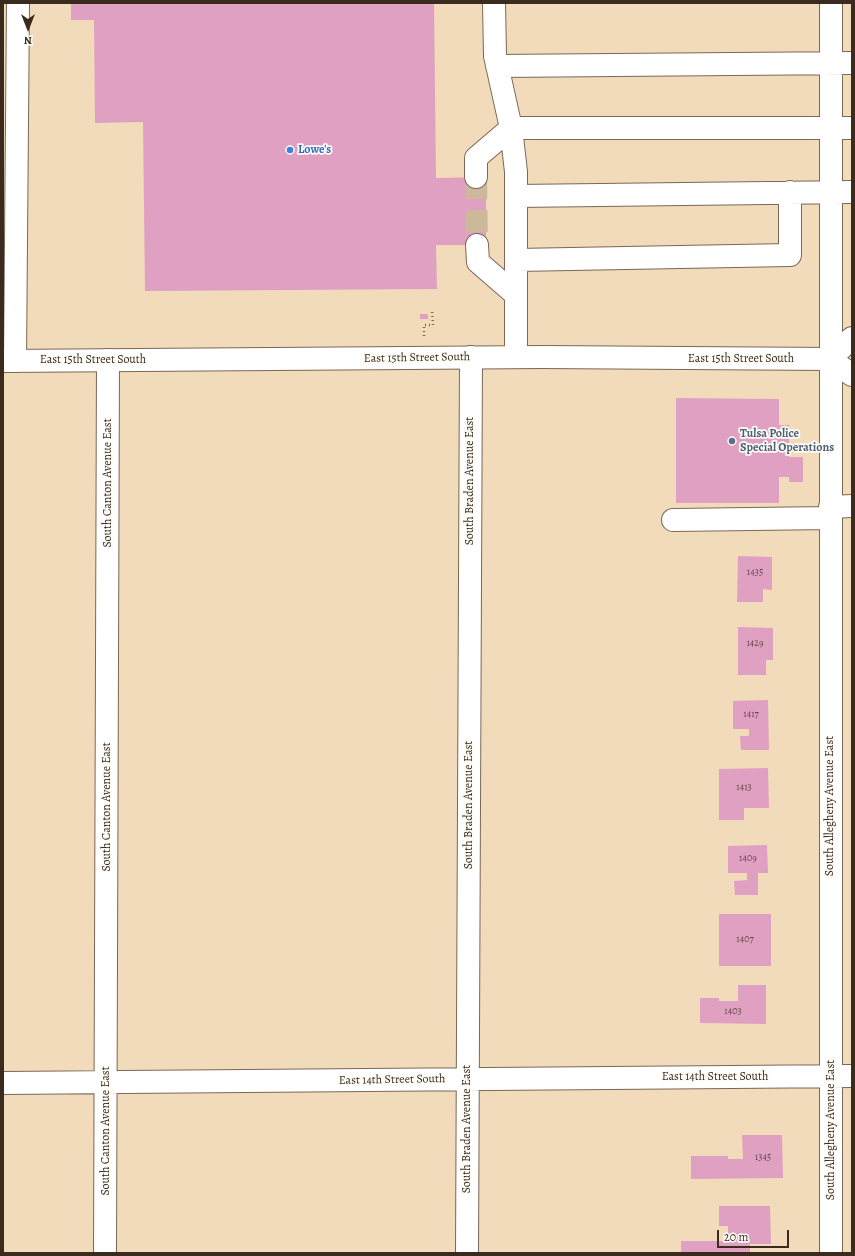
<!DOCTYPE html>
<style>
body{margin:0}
#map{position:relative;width:855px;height:1256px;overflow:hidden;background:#f1dbbb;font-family:Alegreya,serif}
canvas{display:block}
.frame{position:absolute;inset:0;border:4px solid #3b2a1e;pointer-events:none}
.north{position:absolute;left:8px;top:8px;width:40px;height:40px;-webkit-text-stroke:3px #fdfcf7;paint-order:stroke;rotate:180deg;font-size:11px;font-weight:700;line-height:16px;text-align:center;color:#3b2a1e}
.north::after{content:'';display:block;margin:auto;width:14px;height:18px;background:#3b2a1e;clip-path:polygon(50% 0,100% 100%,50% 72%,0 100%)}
.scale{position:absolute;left:717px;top:1230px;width:72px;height:18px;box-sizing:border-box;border:2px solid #3b2a1e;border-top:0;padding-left:5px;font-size:12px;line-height:14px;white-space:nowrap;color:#3b2a1e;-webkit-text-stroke:3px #fdfcf7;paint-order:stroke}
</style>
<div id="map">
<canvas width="855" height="1256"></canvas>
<div class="frame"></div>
<div class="north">N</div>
<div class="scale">20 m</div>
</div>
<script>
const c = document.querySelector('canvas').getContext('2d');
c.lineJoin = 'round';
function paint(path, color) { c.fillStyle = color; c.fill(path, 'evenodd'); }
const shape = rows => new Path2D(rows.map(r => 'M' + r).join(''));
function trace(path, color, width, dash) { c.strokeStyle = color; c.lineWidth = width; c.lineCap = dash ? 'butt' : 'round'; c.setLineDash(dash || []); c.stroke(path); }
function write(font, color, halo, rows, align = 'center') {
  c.font = font + ' Alegreya,serif'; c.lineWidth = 3.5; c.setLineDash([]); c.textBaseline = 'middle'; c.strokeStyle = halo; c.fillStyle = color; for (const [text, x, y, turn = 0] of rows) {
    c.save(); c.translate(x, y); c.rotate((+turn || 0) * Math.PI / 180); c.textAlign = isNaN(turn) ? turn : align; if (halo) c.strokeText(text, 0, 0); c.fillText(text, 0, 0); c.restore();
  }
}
paint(shape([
 [71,3,434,3,436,178,486,177,486,245,436,245,437,289,145,291,143,122,95,123,94,20,71,20],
 [420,314,428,314,428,319,420,319],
 [676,398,779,399,779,425,789,425,789,457,803,457,803,482,789,482,789,477,779,477,779,503,676,503],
 [738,556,772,557,772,590,763,589,763,602,737,602],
 [738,627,773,628,773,660,766,660,766,675,738,675],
 [768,700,769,750,741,750,740,736,749,736,749,729,733,729,733,701],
 [768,768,769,808,744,808,744,820,719,820,719,769],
 [767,845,768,873,758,873,758,895,735,895,734,881,747,880,747,873,728,873,728,846],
 [719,914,771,914,771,966,719,966],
 [738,985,766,985,766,1024,700,1023,700,998,719,998,719,1001,738,1001],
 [742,1135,782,1135,783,1178,691,1179,691,1156,728,1156,728,1159,743,1159],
 [719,1206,770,1206,771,1244,750,1244,750,1253,681,1253,681,1241,736,1241,736,1235,728,1235,728,1226,719,1226]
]), '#e0a0c1');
trace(shape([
 [476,177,477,245]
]), '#cdb89c', 22, [22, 11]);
const minor = shape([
 [494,3,495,56,511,128,516,172,516,357],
 [497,66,852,63],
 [476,177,476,158,511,128,852,128],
 [516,196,852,192],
 [477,245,478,262,516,295],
 [516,260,790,255,790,192],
 [15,361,18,3],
 [830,507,852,506],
 [673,520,830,518],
 [3,1083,852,1076],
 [105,1253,108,360],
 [467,1253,471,357],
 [831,1253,831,3]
]);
const major = shape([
 [830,359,852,338],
 [3,361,542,357,830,359,852,375]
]);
trace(minor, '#7b6855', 24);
trace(major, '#7b6855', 24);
trace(shape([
 [424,336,424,325,433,325,432,311]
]), '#7b6855', 2.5, [1, 3]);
trace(minor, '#fff', 22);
trace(major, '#fff', 22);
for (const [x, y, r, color] of [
 [290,150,4,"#3f7fe0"],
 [732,441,4,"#5c6f8a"]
]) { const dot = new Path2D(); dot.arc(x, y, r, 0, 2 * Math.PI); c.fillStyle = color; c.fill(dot); trace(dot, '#fdfcf7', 1.5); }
write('10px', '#644847', null, [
 ["1435",755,573],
 ["1429",755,644],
 ["1417",751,715],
 ["1413",744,788],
 ["1409",748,859],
 ["1407",745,940],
 ["1403",733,1012],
 ["1345",763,1158]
]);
write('bold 12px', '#366cbe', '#fdfcf7', [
 ["Lowe's",298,150]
], 'left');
write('12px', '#3b2a1e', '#fdfcf7', [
 ["East 15th Street South",417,358,-1],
 ["East 15th Street South",741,359],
 ["East 15th Street South",93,360],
 ["South Braden Avenue East",470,481,-90],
 ["South Canton Avenue East",108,483,-90],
 ["South Braden Avenue East",469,805,-90],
 ["South Allegheny Avenue East",830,806,-90],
 ["South Canton Avenue East",107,807,-90],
 ["East 14th Street South",715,1077],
 ["East 14th Street South",392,1080,-1],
 ["South Braden Avenue East",467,1129,-90],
 ["South Allegheny Avenue East",831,1130,-90],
 ["South Canton Avenue East",106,1131,-90]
]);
write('bold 12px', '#4e5e75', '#fdfcf7', [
 ["Tulsa Police",740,434],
 ["Special Operations",740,448]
], 'left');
</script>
